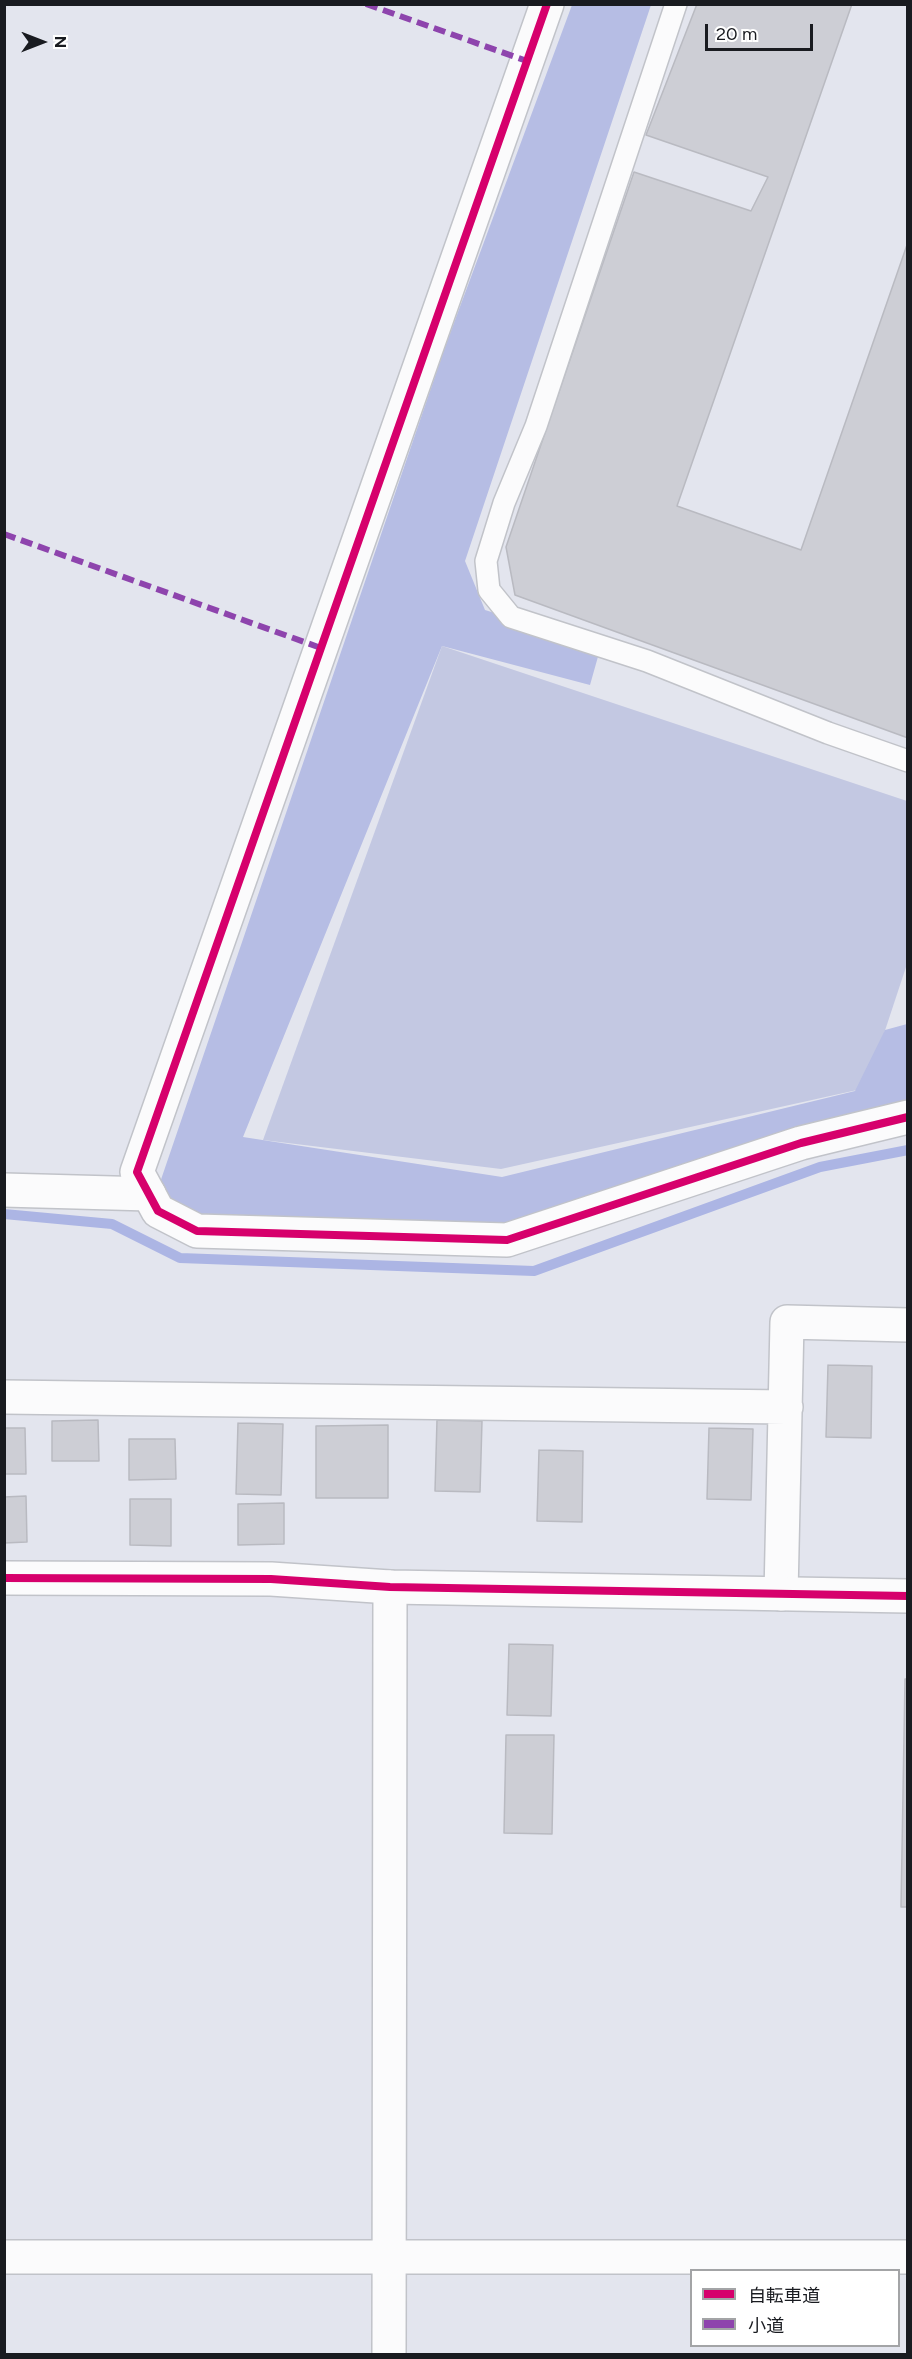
<!DOCTYPE html>
<meta charset="utf-8">
<style>
body{margin:0}
#map{position:relative;width:912px;height:2359px;overflow:hidden;background:#e3e5ee;font-family:Figtree,"Noto Sans JP",sans-serif}
canvas{display:block}
.frame{position:absolute;inset:0;border:6px solid #191b20;pointer-events:none}
.legend{position:absolute;left:690px;top:2269px;width:210px;height:78px;box-sizing:border-box;background:#fff;border:2px solid #a3a4a6;margin:0;padding:8px 10px;list-style:none;font-size:18px;color:#191b20}
.legend li{display:flex;align-items:center;gap:12px;height:30px}
.legend b{width:30px;border:2px solid #a3a4a6}
.north{position:absolute;left:12px;top:12px;width:60px;height:60px;-webkit-text-stroke:4px #fff;paint-order:stroke;rotate:90deg;font-size:16px;font-weight:700;line-height:24px;text-align:center;color:#191b20}
.north::after{content:'';display:block;margin:auto;width:21px;height:27px;background:#191b20;clip-path:polygon(50% 0,100% 100%,50% 72%,0 100%)}
.scale{position:absolute;left:705px;top:24px;width:108px;height:27px;box-sizing:border-box;border:3px solid #191b20;border-top:0;padding-left:8px;font-size:18px;line-height:21px;white-space:nowrap;color:#191b20;-webkit-text-stroke:4px #fff;paint-order:stroke}
</style>
<div id="map">
<canvas width="912" height="2359"></canvas>
<div class="frame"></div>
<ul class="legend">
<li><b style="height:8px;background:#d6006c"></b>自転車道</li>
<li><b style="height:8px;background:#8e44ad"></b>小道</li>
</ul>
<div class="north">N</div>
<div class="scale">20 m</div>
</div>
<script>
const c = document.querySelector('canvas').getContext('2d');
c.lineJoin = 'round';
function paint(path, color) { c.fillStyle = color; c.fill(path, 'evenodd'); }
const shape = rows => new Path2D(rows.map(r => 'M' + r).join(''));
function trace(path, color, width, dash) { c.strokeStyle = color; c.lineWidth = width; c.lineCap = dash ? 'butt' : 'round'; c.setLineDash(dash || []); c.stroke(path); }
paint(shape([
 [442,646,907,801,907,964,866,1088,501,1169,263,1140]
]), '#c3c8e2');
paint(shape([
 [572,5,651,5,465,561,485,610,601,646,590,685,442,646,243,1137,502,1177,855,1091,885,1030,907,1024,907,1121,496,1240,221,1232,153,1203,445,347]
]), '#b6bde4');
trace(shape([
 [4,1214,112,1224,180,1258,534,1271,820,1167,908,1150]
]), '#acb5e4', 10);
const building = shape([
 [697,4,852,4,677,506,801,550,908,242,908,738,515,595,506,547,634,172,751,211,768,177,646,135,697,4],
 [828,1365,872,1366,871,1438,826,1437,828,1365],
 [98,1420,99,1461,52,1461,52,1421,98,1420],
 [437,1420,482,1421,480,1492,435,1491,437,1420],
 [238,1423,283,1424,281,1495,236,1494,238,1423],
 [388,1425,388,1498,316,1498,316,1426,388,1425],
 [4,1428,25,1428,26,1474,4,1474,4,1428],
 [709,1428,753,1429,751,1500,707,1499,709,1428],
 [129,1439,175,1439,176,1479,129,1480,129,1439],
 [539,1450,583,1451,582,1522,537,1521,539,1450],
 [26,1496,27,1542,4,1543,4,1497,26,1496],
 [130,1499,171,1499,171,1546,130,1545,130,1499],
 [284,1503,284,1544,238,1545,238,1504,284,1503],
 [509,1644,553,1645,551,1716,507,1715,509,1644],
 [905,1679,908,1679,908,1907,901,1907,905,1679],
 [506,1735,554,1735,552,1834,504,1833,506,1735]
]);
paint(building, '#cdced5');
trace(building, '#b9bac1', 1.5);
const service = shape([
 [676,4,536,426,504,503,486,561,489,590,511,617,647,661,828,733,908,761]
]);
const minor = shape([
 [4,1190,149,1194],
 [4,1397,786,1407],
 [781,1594,787,1322,908,1325],
 [4,2257,908,2257],
 [389,2354,390,1587]
]);
const tertiary = shape([
 [547,4,137,1172,158,1211,197,1231,507,1240,801,1143,908,1117],
 [4,1578,271,1579,390,1587,908,1596]
]);
trace(service, '#c1c3c9', 24);
trace(minor, '#c1c3c9', 36);
trace(tertiary, '#c1c3c9', 36);
trace(service, '#fbfbfc', 21);
trace(minor, '#fbfbfc', 33);
trace(tertiary, '#fbfbfc', 33);
trace(shape([
 [366,4,527,61],
 [4,534,321,648]
]), '#8e44ad', 6, [12, 6]);
trace(shape([
 [547,4,137,1172,158,1211,197,1231,507,1240,801,1143,908,1117],
 [4,1578,271,1579,390,1587,908,1596]
]), '#d6006c', 8);
</script>
